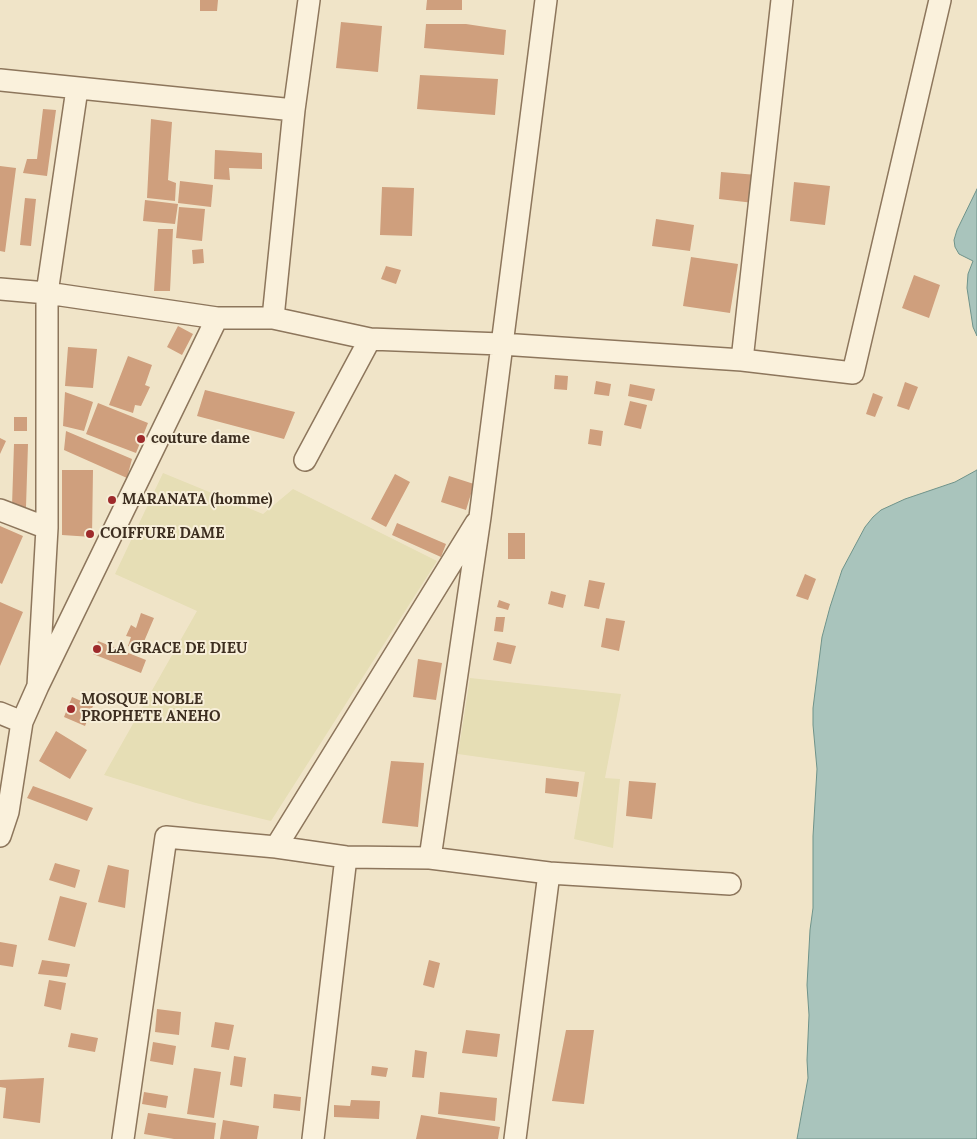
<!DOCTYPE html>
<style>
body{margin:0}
canvas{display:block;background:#f0e4c8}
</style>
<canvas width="977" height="1139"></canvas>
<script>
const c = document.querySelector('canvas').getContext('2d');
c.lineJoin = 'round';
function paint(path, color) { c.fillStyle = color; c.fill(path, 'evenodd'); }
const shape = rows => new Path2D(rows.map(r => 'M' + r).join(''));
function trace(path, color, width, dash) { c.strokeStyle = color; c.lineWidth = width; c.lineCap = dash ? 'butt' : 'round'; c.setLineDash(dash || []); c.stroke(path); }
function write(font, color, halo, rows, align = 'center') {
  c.font = font + ' Lora,serif'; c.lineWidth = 4; c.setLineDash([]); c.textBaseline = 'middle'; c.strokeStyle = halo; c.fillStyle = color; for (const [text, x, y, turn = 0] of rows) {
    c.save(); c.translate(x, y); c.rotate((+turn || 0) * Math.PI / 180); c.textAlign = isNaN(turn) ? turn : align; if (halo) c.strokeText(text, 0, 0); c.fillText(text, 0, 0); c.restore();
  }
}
paint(shape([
 [163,473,263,514,293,489,437,561,271,821,196,803,104,775,197,611,115,574],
 [470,678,621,694,605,778,620,779,613,848,574,839,585,772,458,754]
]), '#e6deb5');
const water = shape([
 [977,189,977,336,973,327,967,288,968,274,973,261,959,254,955,247,954,240,957,230,977,189],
 [977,470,977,1139,797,1139,808,1078,807,1060,809,1015,807,985,810,930,813,908,813,836,817,769,813,725,813,708,822,637,830,607,842,570,865,527,873,517,881,510,905,499,955,482,977,470]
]);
paint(water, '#a9c4bc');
trace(water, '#6f938a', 1);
paint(shape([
 [200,0,218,0,217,11,200,11],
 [427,0,462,0,462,10,426,10],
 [341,22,382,26,378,72,336,68],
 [426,24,466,24,506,30,504,55,424,48],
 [420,75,498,79,495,115,417,109],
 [43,109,56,110,47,176,23,173,27,159,37,159],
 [151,119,172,122,168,180,176,183,175,201,147,198],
 [215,150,262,153,262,169,229,168,230,180,214,179],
 [0,166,16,168,5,252,0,251],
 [721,172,757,175,754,203,719,199],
 [180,181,213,185,211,207,178,203],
 [794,182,830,186,825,225,790,221],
 [382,187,414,188,412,236,380,235],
 [25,198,36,199,31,246,20,245],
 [145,200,178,204,175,224,143,221],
 [179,207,205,209,202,241,176,238],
 [656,219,694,225,690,251,652,246],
 [158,229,173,229,170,291,154,291],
 [203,249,204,263,193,264,192,250],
 [691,257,738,264,730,313,683,306],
 [386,266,401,270,396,284,381,279],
 [914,275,940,285,929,318,902,308],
 [178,326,193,334,182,355,167,347],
 [68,347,97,349,93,388,65,386],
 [128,356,152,365,145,385,150,387,141,406,135,405,133,413,109,405],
 [555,375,568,376,567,390,554,389],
 [596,381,611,384,609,396,594,394],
 [905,382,918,387,909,410,897,406],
 [630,384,655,389,652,401,628,396],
 [205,390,295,412,284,439,197,416],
 [65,392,93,402,84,431,63,426],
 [873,393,883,397,875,417,866,414],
 [630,401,647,405,641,429,624,425],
 [98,403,148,423,136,453,86,434],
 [14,417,27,417,27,431,14,431],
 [590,429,603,431,601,446,588,444],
 [66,431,132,459,127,478,64,450],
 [0,438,6,441,0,454],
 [14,444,28,444,26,507,12,506],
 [62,470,93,470,92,537,62,535],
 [395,474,410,482,386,527,371,519],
 [449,476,474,484,466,510,441,502],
 [397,523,446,544,441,557,392,535],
 [0,526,23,536,2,584,0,583],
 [508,533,525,533,525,559,508,559],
 [805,574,816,579,808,600,796,596],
 [589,580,605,583,599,609,584,606],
 [551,591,566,595,563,608,548,604],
 [499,600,510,604,508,610,497,607],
 [0,602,23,612,0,666],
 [141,613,154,618,140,651,128,646,131,637,126,636,131,625,136,628],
 [496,617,505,617,503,632,494,631],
 [606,618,625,621,619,651,601,647],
 [98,641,146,660,141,673,93,654],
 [497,642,516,646,511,664,493,660],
 [418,659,442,663,436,700,413,697],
 [72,697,93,706,85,726,64,717],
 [56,731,87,750,70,779,39,761],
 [391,761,424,763,418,827,382,823],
 [546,778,579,782,577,797,545,793],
 [629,781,656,783,652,819,626,816],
 [33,786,93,808,87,821,27,798],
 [55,863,80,870,75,888,49,880],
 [108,865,129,870,125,908,98,902],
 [60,896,87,903,75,947,48,940],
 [0,942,17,945,13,967,0,965],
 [42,960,70,964,67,977,38,974],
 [429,960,440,963,434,988,423,985],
 [49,980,66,983,61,1010,44,1006],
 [157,1009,181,1012,179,1035,155,1032],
 [215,1022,234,1025,229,1050,211,1047],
 [466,1030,500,1034,497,1057,462,1053],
 [566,1030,594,1030,584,1104,552,1101],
 [71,1033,98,1038,95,1052,68,1047],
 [153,1042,176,1046,173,1065,150,1061],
 [415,1050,427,1052,424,1078,412,1077],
 [234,1056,246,1058,242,1087,230,1085],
 [372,1066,388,1068,386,1077,371,1075],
 [194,1068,221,1072,214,1118,187,1114],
 [44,1078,40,1123,3,1118,6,1088,0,1087,0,1080],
 [144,1092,168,1096,166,1108,142,1104],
 [440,1092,497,1098,495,1121,438,1114],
 [274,1094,301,1097,300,1111,273,1108],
 [351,1100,380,1101,379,1119,334,1117,334,1105,350,1106],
 [148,1113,216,1123,214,1139,174,1139,144,1134],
 [421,1115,500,1127,498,1139,416,1139],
 [223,1120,259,1126,257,1139,220,1139]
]), '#cf9f7d');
const minor = shape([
 [0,80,294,110],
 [0,289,47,293,217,318,273,318,370,339,501,344,742,360,853,373,940,0],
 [273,318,294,110,309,0],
 [742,360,782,0],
 [305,460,370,339],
 [0,510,47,528],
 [38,686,47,528,47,293,77,89],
 [0,713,22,722],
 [0,836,8,812,22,722,38,686,217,318],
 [276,847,476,523],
 [430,858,480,517,546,0],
 [123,1139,166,837,276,847,346,857,430,858,549,873,730,884],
 [313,1139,346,857],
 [515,1139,549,873]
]);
trace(minor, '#8d765c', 24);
trace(minor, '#faf1dc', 21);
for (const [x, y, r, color] of [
 [141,439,5,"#9e2a2b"],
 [112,500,5,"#9e2a2b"],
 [90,534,5,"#9e2a2b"],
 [97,649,5,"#9e2a2b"],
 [71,709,5,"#9e2a2b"]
]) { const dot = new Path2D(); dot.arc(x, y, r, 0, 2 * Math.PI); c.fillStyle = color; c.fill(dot); trace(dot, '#f7eed8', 2); }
write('bold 15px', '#3d2e20', '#f7eed8', [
 ["couture dame",151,439],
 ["MARANATA (homme)",122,500],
 ["COIFFURE DAME",100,534],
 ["LA GRACE DE DIEU",107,649],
 ["MOSQUE NOBLE",81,700],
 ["PROPHETE ANEHO",81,717]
], 'left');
</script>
